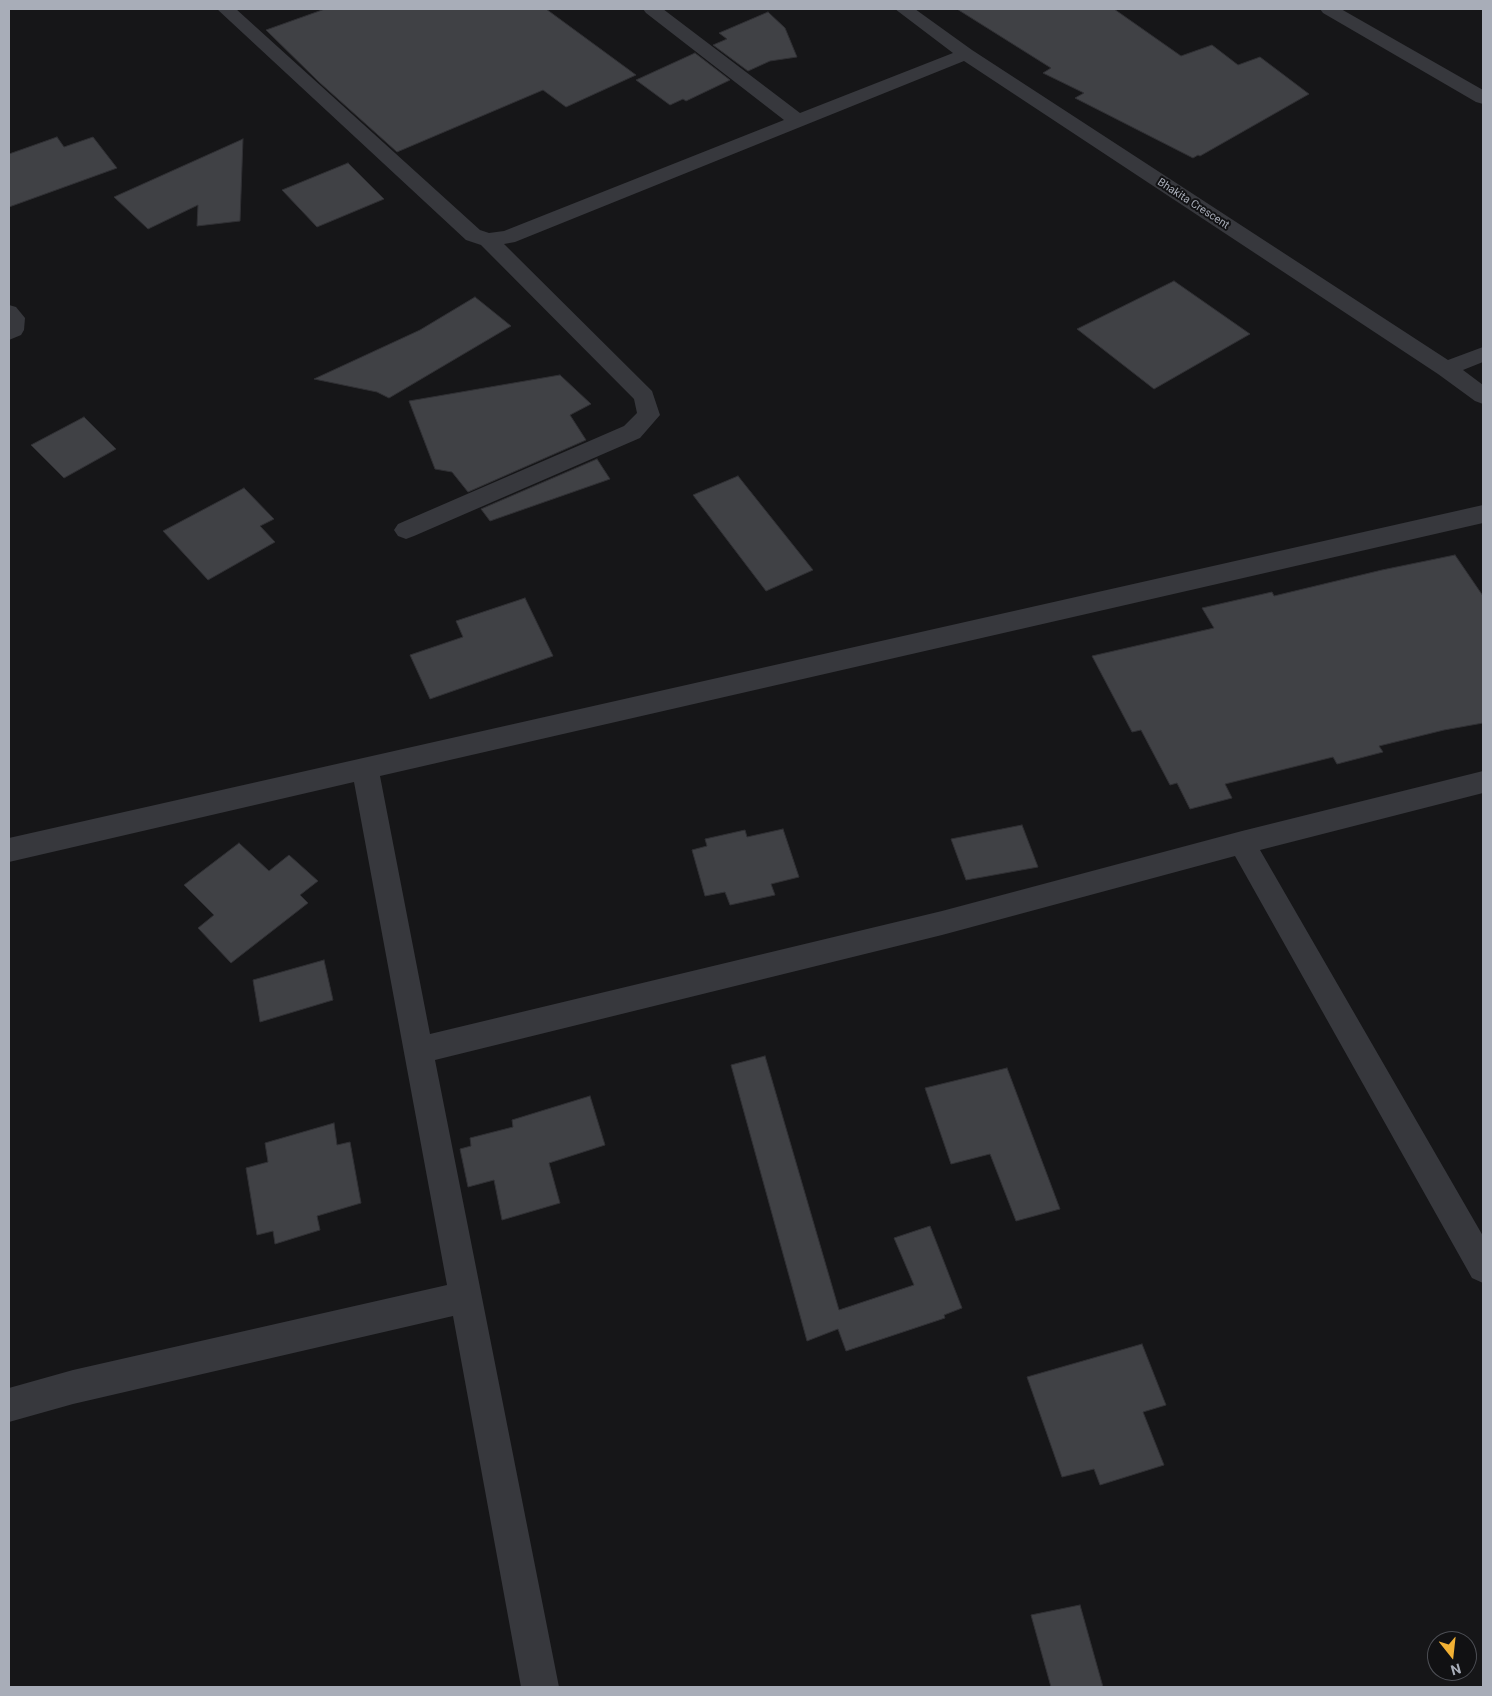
<!DOCTYPE html>
<style>
body{margin:0}
#map{position:relative;width:1492px;height:1696px;overflow:hidden;background:#161618;font-family:Roboto,sans-serif}
canvas{display:block}
.frame{position:absolute;inset:0;border:10px solid #a8adb8;pointer-events:none}
.north{position:absolute;left:1427px;top:1631px;width:50px;height:50px;box-sizing:border-box;background:#111113;border:1px solid #4d4f55;border-radius:50%;rotate:164deg;font-size:14px;font-weight:700;line-height:20px;text-align:center;color:#a8adb8}
.north::after{content:'';display:block;margin:auto;width:18px;height:22px;background:#f2b134;clip-path:polygon(50% 0,100% 100%,50% 72%,0 100%)}
</style>
<div id="map">
<canvas width="1492" height="1696"></canvas>
<div class="frame"></div>
<div class="north">N</div>
</div>
<script>
const c = document.querySelector('canvas').getContext('2d');
c.lineJoin = 'round';
function paint(path, color) { c.fillStyle = color; c.fill(path, 'evenodd'); }
const shape = rows => new Path2D(rows.map(r => 'M' + r).join(''));
function trace(path, color, width, dash) { c.strokeStyle = color; c.lineWidth = width; c.lineCap = dash ? 'butt' : 'round'; c.setLineDash(dash || []); c.stroke(path); }
function write(font, color, halo, rows, align = 'center') {
  c.font = font + ' Roboto,sans-serif'; c.lineWidth = 4; c.setLineDash([]); c.textBaseline = 'middle'; c.strokeStyle = halo; c.fillStyle = color; for (const [text, x, y, turn = 0] of rows) {
    c.save(); c.translate(x, y); c.rotate((+turn || 0) * Math.PI / 180); c.textAlign = isNaN(turn) ? turn : align; if (halo) c.strokeText(text, 0, 0); c.fillText(text, 0, 0); c.restore();
  }
}
const building = shape([
 [325,9,546,9,636,75,566,107,543,90,397,152,319,82,266,30,325,9],
 [957,9,1114,9,1181,56,1212,45,1238,65,1260,57,1309,94,1200,156,1198,155,1193,158,1075,98,1084,93,1043,73,1051,68,957,9],
 [768,12,785,28,797,57,770,61,748,71,713,45,727,39,719,33,768,12],
 [695,53,730,80,686,101,683,99,670,105,636,80,695,53],
 [57,137,64,147,93,137,117,168,9,207,9,154,57,137],
 [243,139,240,221,197,226,198,205,148,229,114,197,243,139],
 [348,163,384,199,317,227,282,190,348,163],
 [1174,281,1250,334,1154,389,1077,329,1174,281],
 [475,297,511,326,389,398,377,392,314,379,420,330,475,297],
 [560,375,591,404,570,415,586,440,468,492,452,472,435,469,409,401,560,375],
 [84,417,116,449,64,478,31,445,84,417],
 [597,459,610,479,490,521,481,509,597,459],
 [738,476,813,570,766,591,693,495,738,476],
 [244,488,274,519,260,526,275,542,208,580,163,531,244,488],
 [1455,555,1483,596,1483,723,1444,730,1379,746,1383,752,1337,764,1333,757,1225,784,1232,798,1190,809,1177,783,1170,785,1141,730,1132,732,1092,656,1214,628,1202,608,1272,592,1274,596,1382,570,1455,555],
 [525,598,553,656,430,699,410,655,463,637,456,621,525,598],
 [1022,825,1038,867,966,880,951,839,1022,825],
 [783,829,799,877,771,884,775,895,730,905,725,892,705,896,692,850,707,846,705,839,745,830,747,837,783,829],
 [239,843,269,871,289,855,318,881,300,895,308,903,231,963,198,928,214,915,184,885,239,843],
 [324,960,333,1000,260,1022,253,980,324,960],
 [765,1056,839,1310,914,1285,894,1238,930,1226,962,1308,944,1315,945,1318,846,1351,838,1329,807,1341,731,1065,765,1056],
 [1007,1068,1060,1209,1016,1221,990,1154,951,1164,925,1088,1007,1068],
 [590,1096,605,1145,549,1163,560,1203,502,1220,494,1180,468,1187,460,1149,471,1146,470,1138,513,1127,512,1120,590,1096],
 [334,1123,337,1145,350,1142,361,1203,317,1216,320,1230,275,1244,273,1231,257,1235,246,1168,268,1162,265,1143,334,1123],
 [1142,1344,1166,1405,1143,1412,1164,1465,1100,1485,1094,1469,1062,1477,1027,1377,1142,1344],
 [1080,1605,1103,1687,1051,1687,1031,1615,1080,1605]
]);
paint(building, '#404145');
trace(building, '#303034', 1);
paint(shape([
 [9,305,16,307,25,318,24,330,21,335,9,340,9,305]
]), '#37383d');
paint(shape([
 [217,9,236,9,480,230,489,233,504,231,784,120,646,13,643,9,663,9,800,113,953,53,895,9,915,9,972,50,1448,360,1483,347,1483,362,1463,370,1483,385,1483,404,1475,401,1438,374,964,61,515,242,504,244,652,391,660,415,640,438,414,536,406,539,398,536,394,530,398,524,624,426,637,413,634,399,481,245,466,240,217,9],
 [1320,9,1341,9,1483,90,1483,104,1476,102,1323,13,1320,9],
 [1483,505,1483,523,380,776,430,1034,942,911,1242,831,1483,771,1483,793,1260,850,1483,1236,1483,1283,1472,1278,1235,856,942,935,435,1060,559,1687,521,1687,453,1316,73,1404,9,1422,9,1388,73,1370,447,1285,354,782,9,862,9,838,1483,505]
]), '#37383d');
write('11px', '#a8adb8', '#111113', [
 ["Bhakita Crescent",1193,204,33]
]);
</script>
